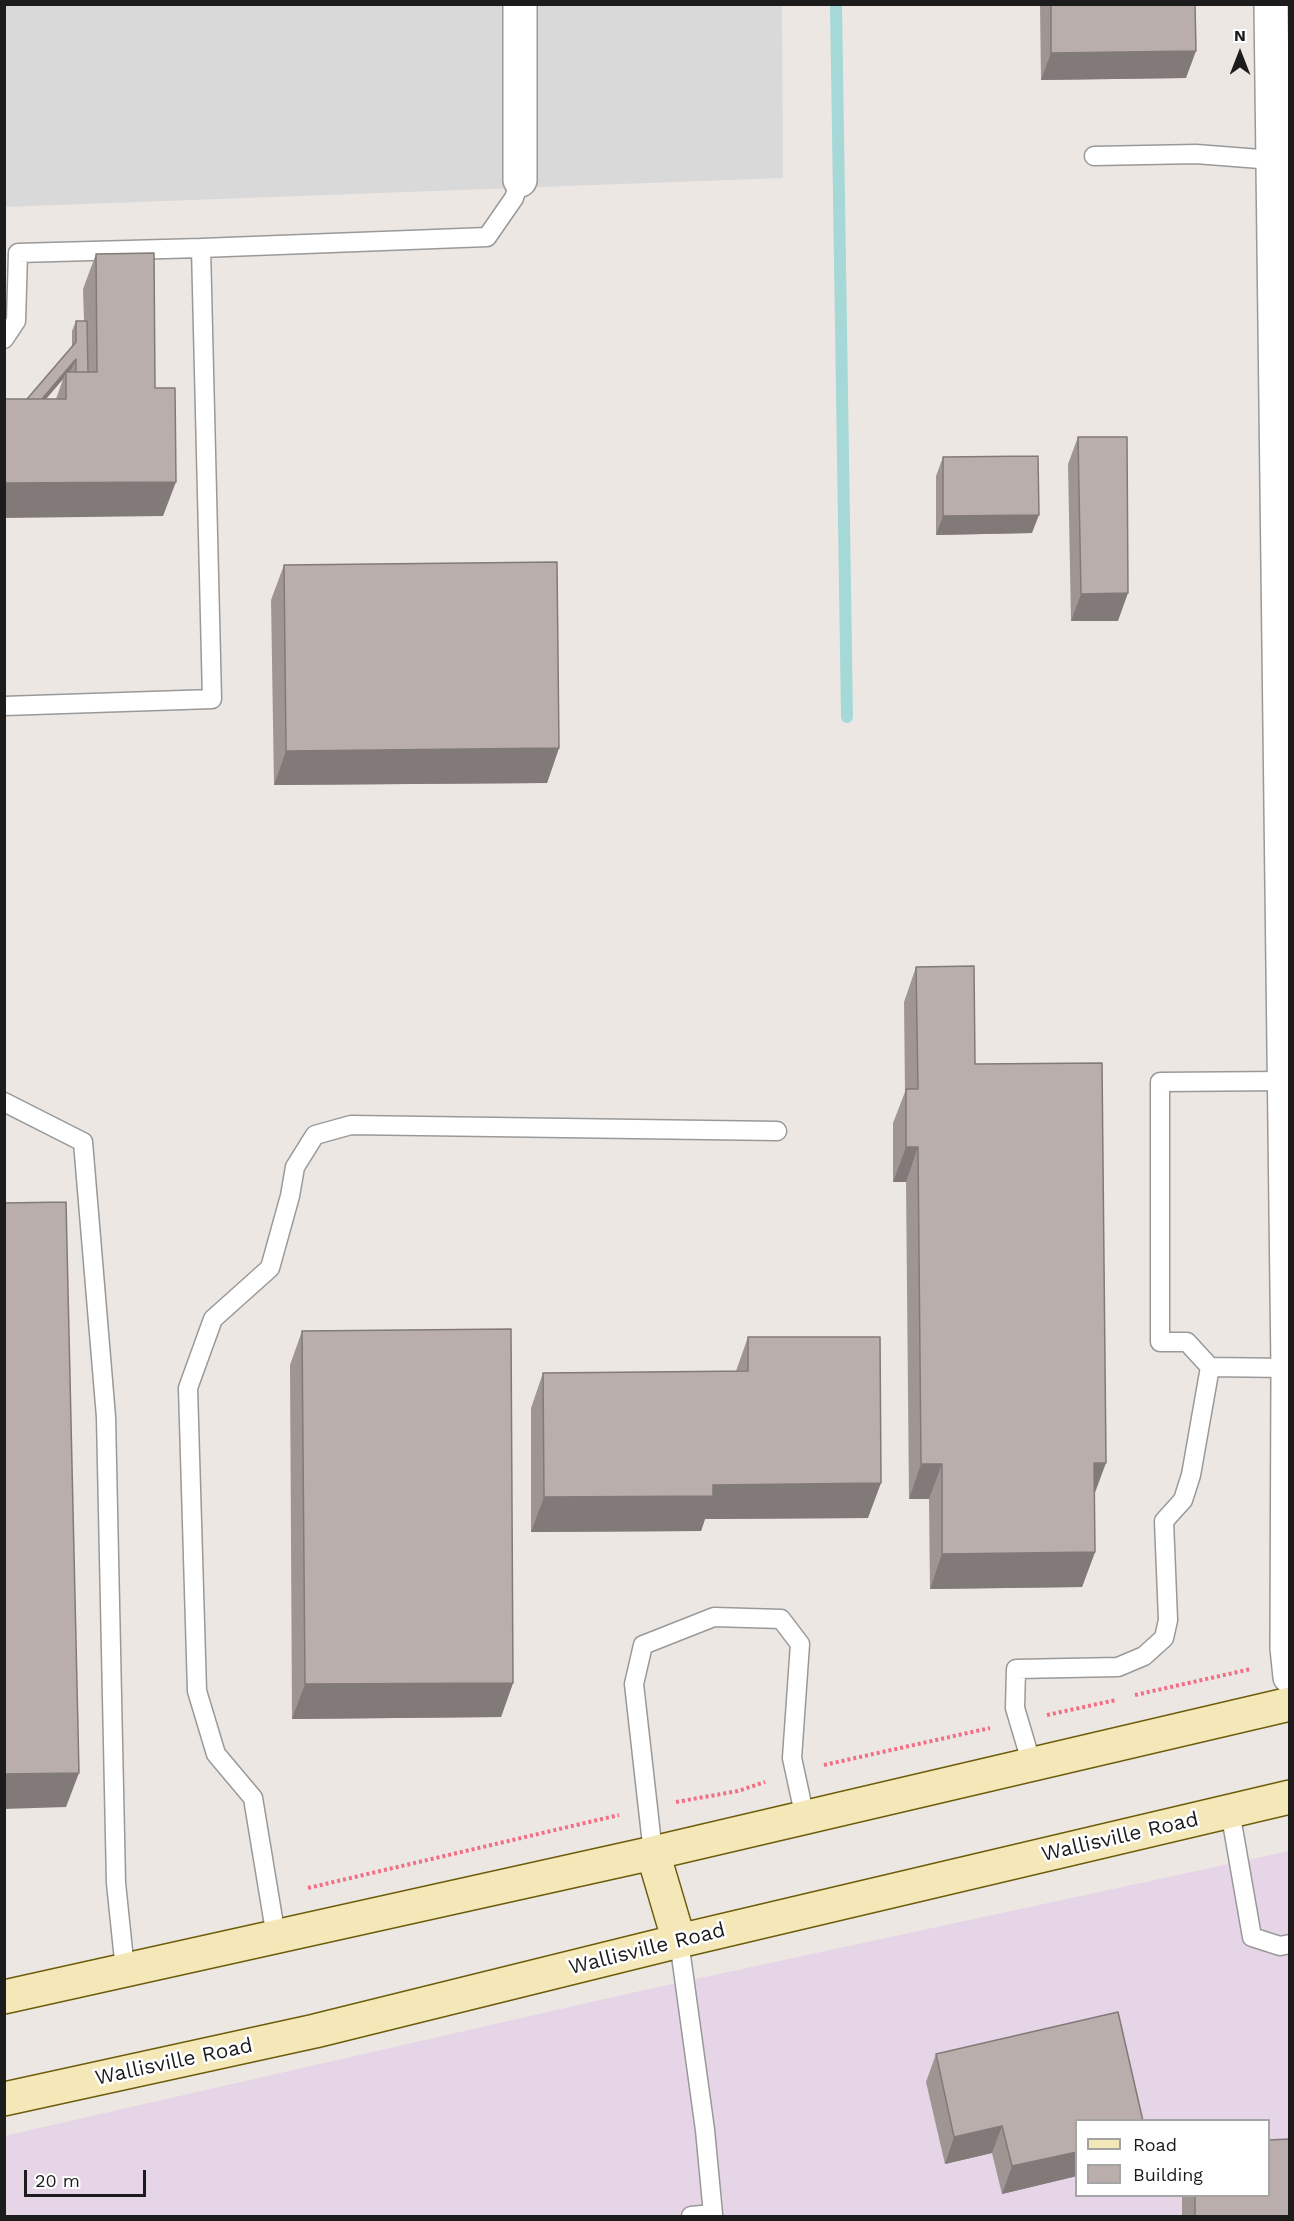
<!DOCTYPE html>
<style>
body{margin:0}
#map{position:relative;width:1294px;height:2221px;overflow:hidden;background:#ede7e3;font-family:"Work Sans",sans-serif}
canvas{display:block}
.frame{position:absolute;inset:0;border:6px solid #1c1c1c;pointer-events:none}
.legend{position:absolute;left:1075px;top:2119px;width:195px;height:78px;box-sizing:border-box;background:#fff;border:2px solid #a4a4a4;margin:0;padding:8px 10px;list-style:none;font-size:18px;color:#1c1c1c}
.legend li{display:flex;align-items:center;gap:12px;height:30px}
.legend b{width:30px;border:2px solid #a4a4a4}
.north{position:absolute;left:1210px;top:24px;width:60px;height:60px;-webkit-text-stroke:4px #fff;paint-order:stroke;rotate:0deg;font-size:16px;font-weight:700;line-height:24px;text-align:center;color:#1c1c1c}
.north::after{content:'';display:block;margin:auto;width:21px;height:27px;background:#1c1c1c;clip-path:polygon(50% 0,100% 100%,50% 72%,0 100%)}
.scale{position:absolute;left:24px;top:2170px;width:122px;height:27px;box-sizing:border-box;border:3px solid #1c1c1c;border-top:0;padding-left:8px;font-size:18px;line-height:21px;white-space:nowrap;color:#1c1c1c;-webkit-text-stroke:4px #fff;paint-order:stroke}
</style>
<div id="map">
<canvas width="1294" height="2221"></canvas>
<div class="frame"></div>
<ul class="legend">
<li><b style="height:8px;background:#f5e8b8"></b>Road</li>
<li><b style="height:16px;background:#b9aeac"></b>Building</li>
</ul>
<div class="north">N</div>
<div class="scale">20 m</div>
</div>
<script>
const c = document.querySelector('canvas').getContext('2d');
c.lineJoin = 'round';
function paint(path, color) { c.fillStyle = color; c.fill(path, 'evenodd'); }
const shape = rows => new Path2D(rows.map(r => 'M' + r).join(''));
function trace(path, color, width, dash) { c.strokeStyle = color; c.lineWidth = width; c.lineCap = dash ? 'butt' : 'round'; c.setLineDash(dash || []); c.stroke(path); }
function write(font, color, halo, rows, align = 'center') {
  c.font = font + ' "Work Sans",sans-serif'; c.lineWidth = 5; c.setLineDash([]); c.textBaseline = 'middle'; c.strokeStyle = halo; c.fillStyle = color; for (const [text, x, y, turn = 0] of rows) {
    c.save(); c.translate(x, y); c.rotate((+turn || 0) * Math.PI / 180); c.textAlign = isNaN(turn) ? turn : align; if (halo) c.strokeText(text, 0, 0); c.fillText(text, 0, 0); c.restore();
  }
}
paint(shape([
 [4,5,782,5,783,178,5,207]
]), '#dad9da');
paint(shape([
 [1289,1851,1289,2216,5,2216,4,2136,631,1993],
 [1076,2120,1268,2120,1268,2196,1076,2196]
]), '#e5d5e6');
trace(shape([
 [836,4,847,717]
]), '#a5d9d7', 12);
const lane = shape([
 [1094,156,1196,154,1273,160],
 [201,248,487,237,514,198,520,180],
 [4,339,16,321,18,253,201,248,212,699,4,706],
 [4,1102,83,1142,106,1417,116,1883,125,1970],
 [1210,1367,1187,1342,1160,1342,1160,1082,1284,1081],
 [1032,1765,1015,1708,1016,1669,1118,1667,1144,1656,1164,1638,1168,1620,1164,1521,1183,1500,1191,1475,1210,1367,1288,1368],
 [1230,1811,1252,1937,1280,1946,1290,1944],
 [653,1853,634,1684,643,1645,714,1617,781,1619,800,1644,792,1758,805,1818],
 [276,1937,253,1798,216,1754,197,1691,188,1388,213,1319,270,1268,290,1196,295,1167,315,1135,351,1125,777,1131],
 [679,1941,705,2130,713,2214,691,2216]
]);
const street = shape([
 [520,4,520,180],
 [1271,4,1288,1368,1287,1648,1290,1677]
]);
const secondary = shape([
 [653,1853,679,1941],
 [4,1997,653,1853,1290,1704],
 [4,2099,315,2031,679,1941,1290,1797]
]);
trace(lane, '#999', 21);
trace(street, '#999', 36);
trace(secondary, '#6c5d0b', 36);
trace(shape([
 [1135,1695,1251,1669],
 [1047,1715,1116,1700],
 [824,1765,990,1728],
 [676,1802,738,1791,765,1782],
 [308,1888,619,1815]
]), '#f16f85', 4, [3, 3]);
trace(lane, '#fff', 18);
trace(street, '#fff', 33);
trace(secondary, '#f5e8b8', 33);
paint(shape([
 [1040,4,1195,4,1186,78,1041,80],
 [96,254,155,388,163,516,27,399,72,346,72,331,76,321,84,321,83,289],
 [63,379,56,399,46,399],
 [1078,437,1118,621,1071,621,1068,464],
 [943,457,1032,533,936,535,936,476],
 [284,565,559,748,547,783,274,785,271,600],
 [916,967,975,1064,1095,1493,1095,1552,1082,1587,930,1589,929,1499,909,1499,906,1182,893,1182,893,1123,905,1092,904,1002],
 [302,1331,513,1683,501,1717,292,1719,290,1365],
 [748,1337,868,1518,705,1519,701,1531,531,1532,531,1408,543,1373,736,1371],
 [936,2054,1077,2121,1077,2176,1002,2194,992,2153,945,2164,926,2082],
 [1182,2196,1269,2196,1290,2217,1182,2217]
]), '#9f9694');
paint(shape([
 [1196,51,1186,78,1041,80,1051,53],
 [76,359,72,368,66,376,66,372,63,379,16,434,4,434],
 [176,482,163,516,4,518,4,483],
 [1039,515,1032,533,936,535,943,516],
 [1128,593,1118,621,1071,621,1081,594],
 [559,748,547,783,274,785,286,751],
 [906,1147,918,1147,906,1182,893,1182],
 [1094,1463,1106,1463,1093,1498],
 [921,1464,942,1464,929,1499,909,1499],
 [881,1483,868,1518,705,1519,701,1531,531,1532,544,1497,713,1485],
 [1095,1552,1082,1587,930,1589,942,1554],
 [513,1683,501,1717,292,1719,305,1684],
 [79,1773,66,1807,4,1809,4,1774],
 [1002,2126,992,2153,945,2164,954,2137],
 [1077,2152,1077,2176,1002,2194,1012,2166]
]), '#827a78');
const building = shape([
 [1051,4,1195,4,1196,51,1051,53,1051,4],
 [154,253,155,388,175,388,176,482,4,483,4,399,66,399,66,372,97,372,96,254,154,253],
 [76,321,87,321,88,372,76,372,76,359,42,399,27,399,76,342,76,321],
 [1078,437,1127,437,1128,593,1081,594,1078,437],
 [1038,456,1039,515,943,516,943,457,1038,456],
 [557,562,559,748,286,751,284,565,557,562],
 [974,966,975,1064,1102,1063,1106,1463,1094,1463,1095,1552,942,1554,942,1464,921,1464,918,1147,906,1147,906,1089,918,1089,916,967,974,966],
 [66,1202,79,1773,4,1774,4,1203,66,1202],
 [511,1329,513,1683,305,1684,302,1331,511,1329],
 [748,1337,880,1337,881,1483,713,1485,713,1496,544,1497,543,1373,748,1371,748,1337],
 [1118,2012,1143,2121,1077,2121,1077,2152,1012,2166,1002,2126,954,2137,936,2054,1118,2012],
 [1290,2139,1290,2217,1195,2217,1195,2196,1269,2196,1269,2140,1290,2139]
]);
paint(building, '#b9aeac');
trace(building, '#827a78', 1.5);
write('21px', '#1c1c1c', '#fff', [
 ["Wallisville Road",1120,1837,-13],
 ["Wallisville Road",647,1949,-14],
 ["Wallisville Road",174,2062,-12]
]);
</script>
